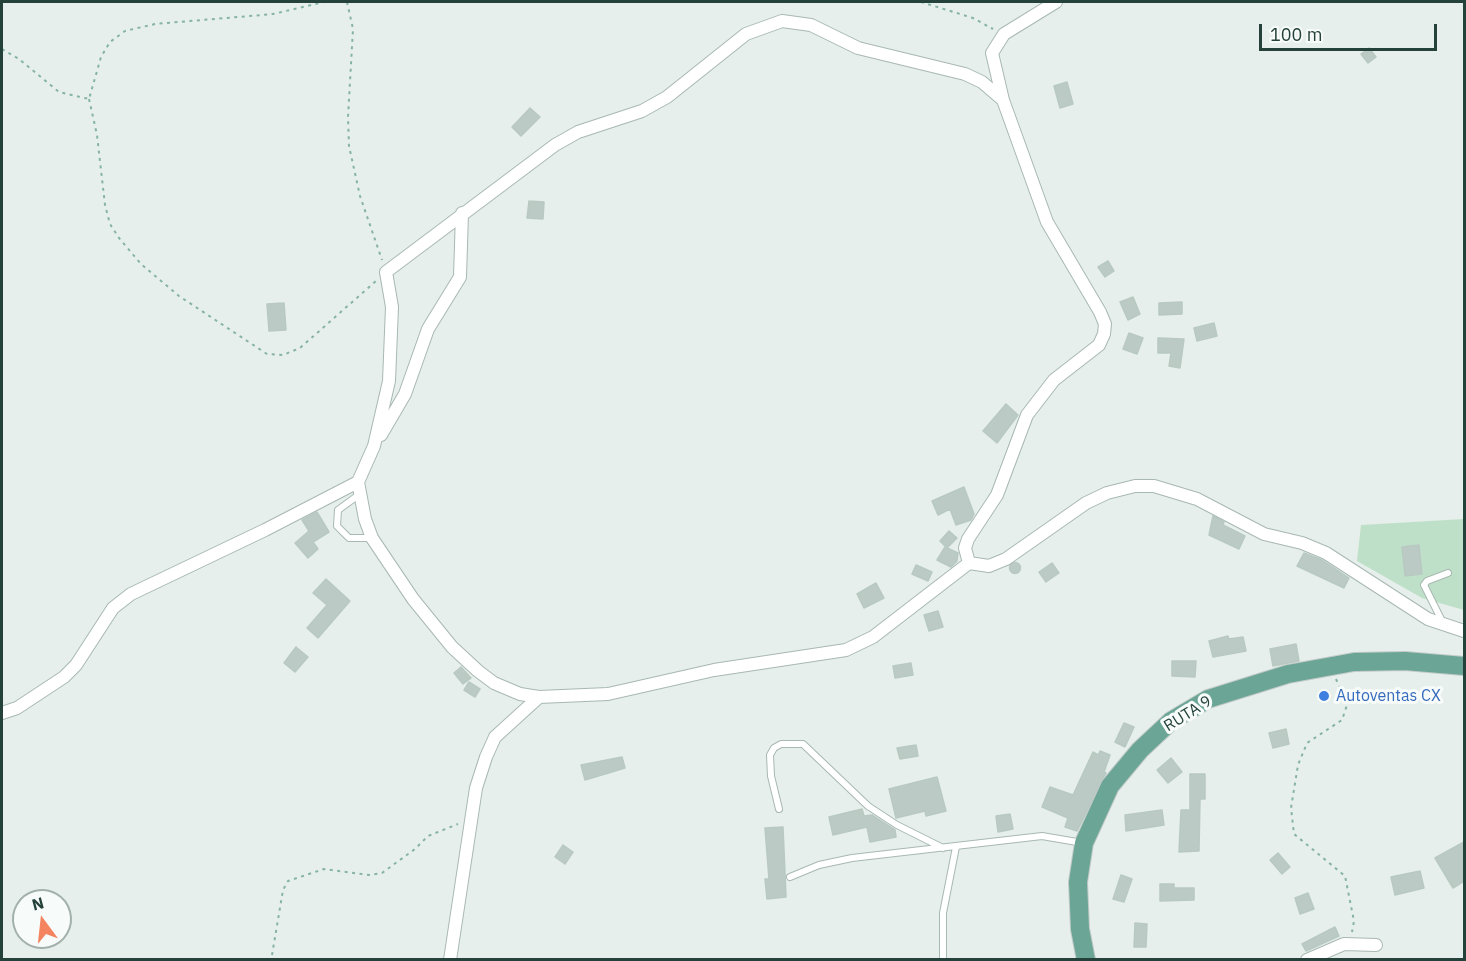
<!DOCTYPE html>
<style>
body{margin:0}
#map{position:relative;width:1466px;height:961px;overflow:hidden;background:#e6efeb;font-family:"IBM Plex Sans",sans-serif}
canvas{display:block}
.frame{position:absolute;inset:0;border:3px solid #24423a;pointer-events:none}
.north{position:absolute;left:12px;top:889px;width:60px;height:60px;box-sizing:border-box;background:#f7fbf9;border:2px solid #a3b1ad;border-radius:50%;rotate:345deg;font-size:16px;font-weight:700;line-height:24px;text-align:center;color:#24423a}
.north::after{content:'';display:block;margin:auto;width:21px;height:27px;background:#f4845f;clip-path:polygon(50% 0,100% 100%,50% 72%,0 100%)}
.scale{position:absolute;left:1259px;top:24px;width:178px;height:27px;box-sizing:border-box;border:3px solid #24423a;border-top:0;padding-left:8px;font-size:18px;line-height:21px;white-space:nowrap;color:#24423a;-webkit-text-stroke:4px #f7fbf9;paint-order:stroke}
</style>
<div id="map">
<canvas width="1466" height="961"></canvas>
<div class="frame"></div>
<div class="north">N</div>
<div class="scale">100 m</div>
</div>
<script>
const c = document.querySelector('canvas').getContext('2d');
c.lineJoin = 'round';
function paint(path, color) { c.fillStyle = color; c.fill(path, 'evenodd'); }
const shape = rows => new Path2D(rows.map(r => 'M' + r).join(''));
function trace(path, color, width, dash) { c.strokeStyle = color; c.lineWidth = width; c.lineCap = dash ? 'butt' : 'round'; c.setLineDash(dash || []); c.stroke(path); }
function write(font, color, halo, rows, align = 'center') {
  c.font = font + ' "IBM Plex Sans",sans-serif'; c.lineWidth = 6; c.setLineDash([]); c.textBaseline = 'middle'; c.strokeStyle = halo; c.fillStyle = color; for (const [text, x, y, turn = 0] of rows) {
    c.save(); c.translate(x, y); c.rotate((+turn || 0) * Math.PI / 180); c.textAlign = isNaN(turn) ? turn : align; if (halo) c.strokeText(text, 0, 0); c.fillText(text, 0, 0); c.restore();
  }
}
paint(shape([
 [1464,519,1464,610,1422,598,1357,561,1361,525]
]), '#bfe0c8');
const building = shape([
 [1369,48,1376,57,1368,63,1361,54,1369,48],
 [1067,82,1073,104,1060,108,1054,86,1067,82],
 [530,108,540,117,521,136,512,127,530,108],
 [529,201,544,202,543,219,527,218,529,201],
 [1108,261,1114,271,1105,277,1098,267,1108,261],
 [1133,297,1140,314,1128,320,1120,302,1133,297],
 [1182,302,1182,314,1159,315,1159,303,1182,302],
 [284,303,286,330,269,331,267,304,284,303],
 [1214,323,1217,336,1197,341,1194,328,1214,323],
 [1129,333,1143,338,1137,354,1123,349,1129,333],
 [1158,338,1184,339,1180,368,1169,366,1171,353,1158,353,1158,338],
 [1006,404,1018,415,997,443,983,431,1006,404],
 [964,487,974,514,971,520,956,525,950,509,938,515,932,501,964,487],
 [317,512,329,532,313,542,318,549,308,558,295,543,309,531,302,520,317,512],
 [1213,516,1224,522,1223,525,1245,536,1239,549,1209,535,1213,516],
 [949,531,957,538,947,548,940,541,949,531],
 [1419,545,1422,574,1405,576,1402,547,1419,545],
 [945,547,958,553,957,561,951,567,937,560,945,547],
 [1304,553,1322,560,1349,578,1344,588,1297,566,1304,553],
 '1009.5 568a5.5 5.5 0 1 1 11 0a5.5 5.5 0 1 1-11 0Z',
 [1052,563,1059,573,1046,582,1039,572,1052,563],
 [916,565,932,572,928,581,912,574,916,565],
 [326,579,350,601,318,638,307,628,327,605,313,593,326,579],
 [876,583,884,598,864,608,857,594,876,583],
 [938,611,943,627,929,631,924,615,938,611],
 [1228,636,1229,639,1243,637,1246,651,1213,657,1209,641,1228,636],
 [1296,644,1299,661,1273,666,1270,649,1296,644],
 [296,647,308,657,295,672,284,663,296,647],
 [1172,661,1196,661,1195,677,1172,676,1172,661],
 [911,663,913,675,895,678,893,666,911,663],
 [461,667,471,678,463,684,454,673,461,667],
 [469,682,480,689,475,697,464,690,469,682],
 [1124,723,1134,727,1125,747,1115,742,1124,723],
 [1286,729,1289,744,1273,748,1269,733,1286,729],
 [916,745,918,756,900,759,897,748,916,745],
 [1100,751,1110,755,1104,772,1106,773,1077,831,1065,827,1068,818,1042,807,1050,787,1073,795,1093,752,1098,755,1100,751],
 [622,757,625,768,585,780,581,765,622,757],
 [1171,758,1182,772,1168,783,1157,770,1171,758],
 [1190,774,1205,774,1205,799,1200,799,1199,851,1179,852,1181,810,1190,810,1190,774],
 [937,777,946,811,926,816,925,811,896,818,889,789,937,777],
 [862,809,864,816,872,815,895,830,896,837,870,842,867,827,833,835,829,817,862,809],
 [1162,810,1164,825,1126,831,1125,815,1162,810],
 [1010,814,1013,829,998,832,996,816,1010,814],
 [783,827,786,897,767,899,765,879,769,879,765,828,783,827],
 [1464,842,1464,881,1453,888,1435,858,1464,842],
 [563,845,573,852,565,864,555,857,563,845],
 [1278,853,1290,867,1282,874,1270,860,1278,853],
 [1420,871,1424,888,1395,895,1391,877,1420,871],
 [1121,875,1132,879,1124,902,1113,899,1121,875],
 [1160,884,1174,884,1174,888,1194,888,1194,900,1160,901,1160,884],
 [1308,893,1314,909,1300,914,1295,898,1308,893],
 [1135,923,1147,924,1146,947,1134,947,1135,923],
 [1335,927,1339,936,1306,951,1302,944,1335,927]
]);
paint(building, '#bbcac4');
trace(building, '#b8c9c2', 1.5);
const lane = shape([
 [360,494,338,510,337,526,349,538,372,538],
 [1442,621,1424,585,1427,581,1448,573],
 [779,809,771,776,770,755,774,748,781,744,803,744,868,806,897,825,943,848],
 [790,877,819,865,852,858,1042,836,1083,843],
 [943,960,943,913,956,847]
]);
const street = shape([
 [1056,2,1004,34,992,53,1003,100,1047,222,1100,312,1105,324,1104,334,1099,345,1054,380,1027,415,997,495,968,539,965,548,969,563,989,566,1006,559,1086,503,1107,493,1135,486,1154,486,1197,499,1264,534,1302,543,1326,553,1428,619,1464,631],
 [381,435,405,394,428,329,460,277,462,213],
 [358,482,365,519,372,538,413,599,452,647,478,671,494,683,520,694,539,697,608,694,714,670,846,650,873,637,969,563],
 [2,713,17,708,64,677,76,665,113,608,131,594,265,530,358,482,374,446,389,381,392,307,386,272,555,145,578,132,642,111,667,97,746,34,782,21,811,25,858,48,965,74,982,82,1003,100],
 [450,960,476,788,486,757,495,737,539,697],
 [1307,960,1344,944,1376,945]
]);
const primary = shape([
 [1086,960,1080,929,1078,882,1084,843,1110,786,1140,750,1171,721,1208,699,1288,674,1354,662,1405,661,1464,666]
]);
trace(lane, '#a8b8b2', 8);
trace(street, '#a8b8b2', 14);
trace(primary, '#c2cac8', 20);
trace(shape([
 [347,2,353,29,348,117,349,146,360,196,382,260],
 [921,2,973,18,993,29],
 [2,49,19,59,59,92,89,99,101,57,110,42,125,31,155,24,273,14,324,2],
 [89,99,97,135,105,205,110,224,119,238,141,264,179,296,267,354,283,355,300,348,376,281],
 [1336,679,1347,705,1342,720,1307,743,1298,765,1291,808,1294,834,1345,876,1354,921,1352,932],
 [272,955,283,890,288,881,324,869,369,875,382,873,415,849,428,836,458,824]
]), '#86b3a5', 2, [3, 4.5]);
trace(lane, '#fff', 6);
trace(street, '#fff', 12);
trace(primary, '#6aa596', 18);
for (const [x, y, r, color] of [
 [1324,696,6,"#3f7fe0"]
]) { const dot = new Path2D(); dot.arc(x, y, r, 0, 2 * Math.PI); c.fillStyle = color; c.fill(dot); trace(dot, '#f7fbf9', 2); }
write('16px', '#366cbe', '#f7fbf9', [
 ["Autoventas CX",1336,696]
], 'left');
write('16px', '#24423a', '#f7fbf9', [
 ["RUTA 9",1188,714,-32]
]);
</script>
